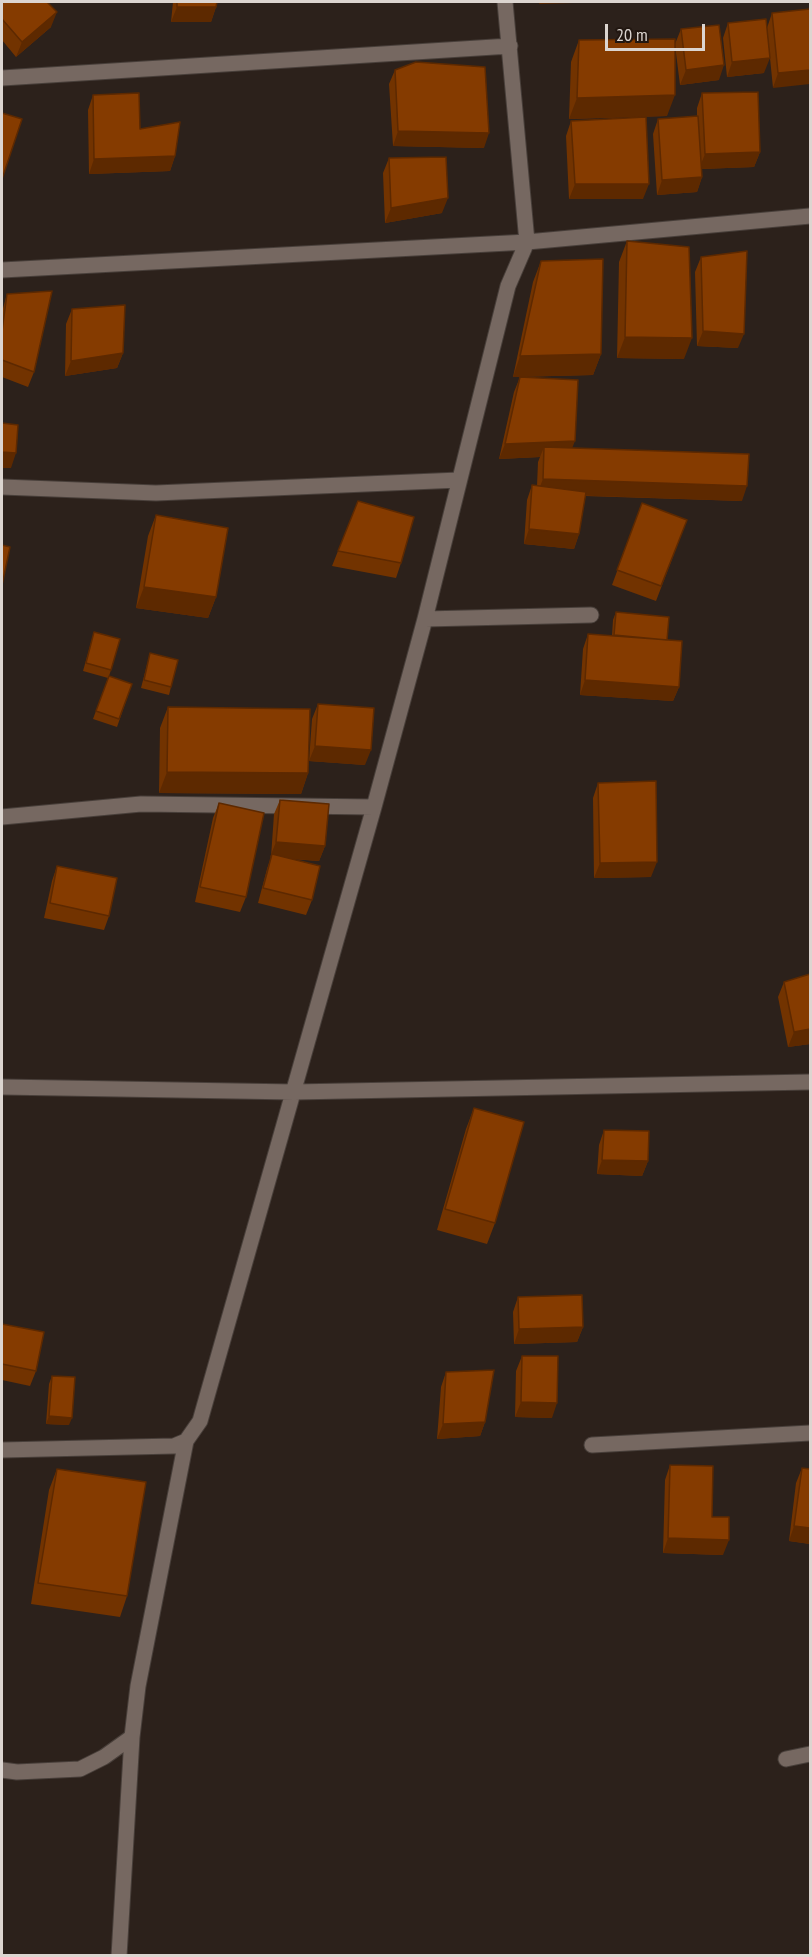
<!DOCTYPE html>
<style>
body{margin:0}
#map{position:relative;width:812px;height:1957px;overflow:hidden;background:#2c211b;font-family:"PT Sans Narrow",sans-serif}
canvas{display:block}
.frame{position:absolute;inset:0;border:3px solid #dcd5d0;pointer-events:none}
.scale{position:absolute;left:605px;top:24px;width:100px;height:27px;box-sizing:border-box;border:3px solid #dcd5d0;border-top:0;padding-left:8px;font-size:18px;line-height:21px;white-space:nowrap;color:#dcd5d0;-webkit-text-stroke:4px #221711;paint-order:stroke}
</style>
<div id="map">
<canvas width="812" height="1957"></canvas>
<div class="frame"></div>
<div class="scale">20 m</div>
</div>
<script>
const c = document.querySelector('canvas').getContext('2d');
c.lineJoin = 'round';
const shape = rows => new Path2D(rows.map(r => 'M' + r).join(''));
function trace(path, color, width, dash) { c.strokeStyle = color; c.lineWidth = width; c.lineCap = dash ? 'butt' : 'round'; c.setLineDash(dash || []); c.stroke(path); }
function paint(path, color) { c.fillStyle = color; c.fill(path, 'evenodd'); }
const street = shape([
 [2,78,510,46],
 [2,270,527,242,810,216],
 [2,487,156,493,459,480],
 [425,619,591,615],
 [2,817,141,804,374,807],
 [2,1087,294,1092,810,1082],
 [592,1445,810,1433],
 [2,1450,174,1446,186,1441,200,1421,374,807,425,619,508,286,527,242,505,2],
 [786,1759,810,1754],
 [2,1770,17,1772,80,1769,104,1757,132,1737],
 [119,1956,132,1737,138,1686,186,1441]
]);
trace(street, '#483f3a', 17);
trace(street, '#766861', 15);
paint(shape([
 [2,2,51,27,16,57,2,40],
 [173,2,217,2,216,7,211,22,171,22],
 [810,9,773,88,767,28,772,13],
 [728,23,764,73,727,77,723,38],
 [681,29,719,80,680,85,675,45,667,116,569,119,571,62,579,40,675,44],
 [395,70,484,148,393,146,389,84],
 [702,93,760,152,754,167,701,169,702,177,697,192,657,195,653,134,658,119,697,116,697,108],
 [93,95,175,156,170,171,89,174,88,110],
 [571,121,643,199,569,199,566,136],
 [389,158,442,213,385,223,383,173],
 [627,241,684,359,617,358,619,262],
 [701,257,738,348,697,346,695,272],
 [541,261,601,354,593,375,513,377,533,282],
 [7,294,34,372,28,387,2,377,2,312],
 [72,309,123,353,117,368,65,376,66,324],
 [520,377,572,448,742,501,585,496,579,534,574,549,524,544,527,500,532,485,537,486,538,462,540,457,499,459,514,392],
 [642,503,687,520,656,601,612,585],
 [156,515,216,597,208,618,136,608,148,536],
 [338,551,401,563,396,578,332,566],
 [616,612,667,640,679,687,673,701,580,695,583,649,588,634,612,636,613,620],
 [94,632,111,670,109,676,132,684,117,727,93,719,108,678,83,671],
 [150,653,171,687,169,695,141,688],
 [318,704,365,765,309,761,312,719],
 [168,707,308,773,301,794,159,793,160,728],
 [598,783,651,877,594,878,593,798],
 [280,800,325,846,319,861,291,859,312,900,306,915,258,903,267,869,271,857,274,814],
 [219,803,246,897,240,912,195,902,213,818],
 [57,866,109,916,104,930,44,918,52,881],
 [784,982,810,1044,788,1047,778,997],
 [474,1108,495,1223,487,1244,437,1230,466,1129],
 [604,1130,648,1161,642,1176,597,1174,599,1145],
 [518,1297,583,1327,577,1342,514,1344,513,1312],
 [2,1324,36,1371,30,1386,2,1380],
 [522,1356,552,1418,515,1417,516,1371],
 [446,1372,485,1422,480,1436,437,1439,441,1387],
 [52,1376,69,1425,46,1424,49,1384],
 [670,1465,723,1555,663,1553,665,1480],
 [802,1468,810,1469,810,1544,789,1541,796,1483],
 [57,1469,127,1596,120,1617,31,1604,49,1490]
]), '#723300');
paint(shape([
 [540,2,608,2,539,4],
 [177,7,216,7,211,22,171,22],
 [57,12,51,27,16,57,22,42],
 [770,58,764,73,727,77,732,62],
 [724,65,719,80,680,85,686,70],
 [810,70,810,84,773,88,778,73],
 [675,95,667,116,569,119,577,98],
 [398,131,489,133,484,148,393,146],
 [760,152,754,167,699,169,705,154],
 [175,156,170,171,89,174,94,159],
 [702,177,697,192,657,195,662,180],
 [575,184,649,184,643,199,569,199],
 [448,198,442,213,385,223,391,208],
 [703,331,744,334,738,348,697,346],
 [625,337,692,338,684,359,617,358],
 [123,353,117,368,65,376,71,361],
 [601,354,593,375,513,377,520,356],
 [575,441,569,456,544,447,540,457,499,459,505,444],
 [2,452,16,453,11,468,2,468],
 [543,479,747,486,742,501,537,494],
 [529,529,579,534,574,549,524,544],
 [144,587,216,597,208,618,136,608],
 [585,680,679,687,673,701,580,695],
 [315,746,371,750,365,765,309,761],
 [167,772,308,773,301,794,159,793],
 [276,842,325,846,319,861,270,857],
 [657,862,651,877,594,878,600,863],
 [810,1029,810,1044,788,1047,794,1032],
 [602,1160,648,1161,642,1176,597,1174],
 [583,1327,577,1342,514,1344,519,1329],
 [521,1402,557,1403,552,1418,515,1417],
 [49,1416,72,1418,69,1425,46,1424],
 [485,1422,480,1436,437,1439,443,1424],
 [794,1526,810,1528,810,1544,789,1541],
 [668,1538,729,1540,723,1555,663,1553]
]), '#5d2900');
const building = shape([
 [2,2,47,2,57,12,22,42,2,19,2,2],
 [177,2,217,2,216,7,177,7,177,2],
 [810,9,810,70,778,73,772,13,810,9],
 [766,19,770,58,732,62,728,23,766,19],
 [719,25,724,65,686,70,681,29,719,25],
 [675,39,675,95,577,98,579,40,675,39],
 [416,62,485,67,489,133,398,131,395,70,416,62],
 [758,92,760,152,705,154,702,93,758,92],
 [139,93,140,129,180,122,175,156,94,159,93,95,139,93],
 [2,113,22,119,2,179,2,113],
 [698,116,702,177,662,180,658,119,698,116],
 [646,117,649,184,575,184,571,121,646,117],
 [446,157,448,198,391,208,389,158,446,157],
 [627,241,689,247,692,338,625,337,627,241],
 [747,251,744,334,703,331,701,257,747,251],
 [603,259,601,354,520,356,541,261,603,259],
 [52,291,34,372,2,360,2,331,7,294,52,291],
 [125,305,123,353,71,361,72,309,125,305],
 [520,377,578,380,575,441,505,444,520,377],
 [2,423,18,425,16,453,2,452,2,423],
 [544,447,749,454,747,486,543,479,544,447],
 [532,485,586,492,579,534,529,529,532,485],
 [358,501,414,517,401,563,338,551,358,501],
 [642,503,687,520,661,586,617,570,642,503],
 [156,515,228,528,216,597,144,587,156,515],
 [2,545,10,547,2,585,2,545],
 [616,612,669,617,667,640,614,635,616,612],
 [94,632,120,639,111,670,86,663,94,632],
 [588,634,682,641,679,687,585,680,588,634],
 [150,653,178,660,171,687,144,680,150,653],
 [109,676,132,684,119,719,96,711,109,676],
 [318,704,374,708,371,750,315,746,318,704],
 [168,707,310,709,308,773,167,772,168,707],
 [656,781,657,862,600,863,598,783,656,781],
 [280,800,329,804,325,846,276,842,280,800],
 [219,803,264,813,246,897,200,887,219,803],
 [272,854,320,866,312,900,263,888,272,854],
 [57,866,117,878,109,916,50,903,57,866],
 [810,974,810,1029,794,1032,784,982,810,974],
 [474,1108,524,1122,495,1223,445,1209,474,1108],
 [604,1130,649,1131,648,1161,602,1160,604,1130],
 [582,1295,583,1327,519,1329,518,1297,582,1295],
 [2,1324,44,1332,36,1371,2,1364,2,1324],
 [522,1356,558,1356,557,1403,521,1402,522,1356],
 [494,1370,485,1422,443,1424,446,1372,494,1370],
 [52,1376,75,1377,72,1418,49,1416,52,1376],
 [670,1465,713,1466,712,1517,729,1517,729,1540,668,1538,670,1465],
 [802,1468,810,1469,810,1528,794,1526,802,1468],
 [57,1469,146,1482,127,1596,38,1583,57,1469]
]);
paint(building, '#853b00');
trace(building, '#5d2900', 1.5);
</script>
